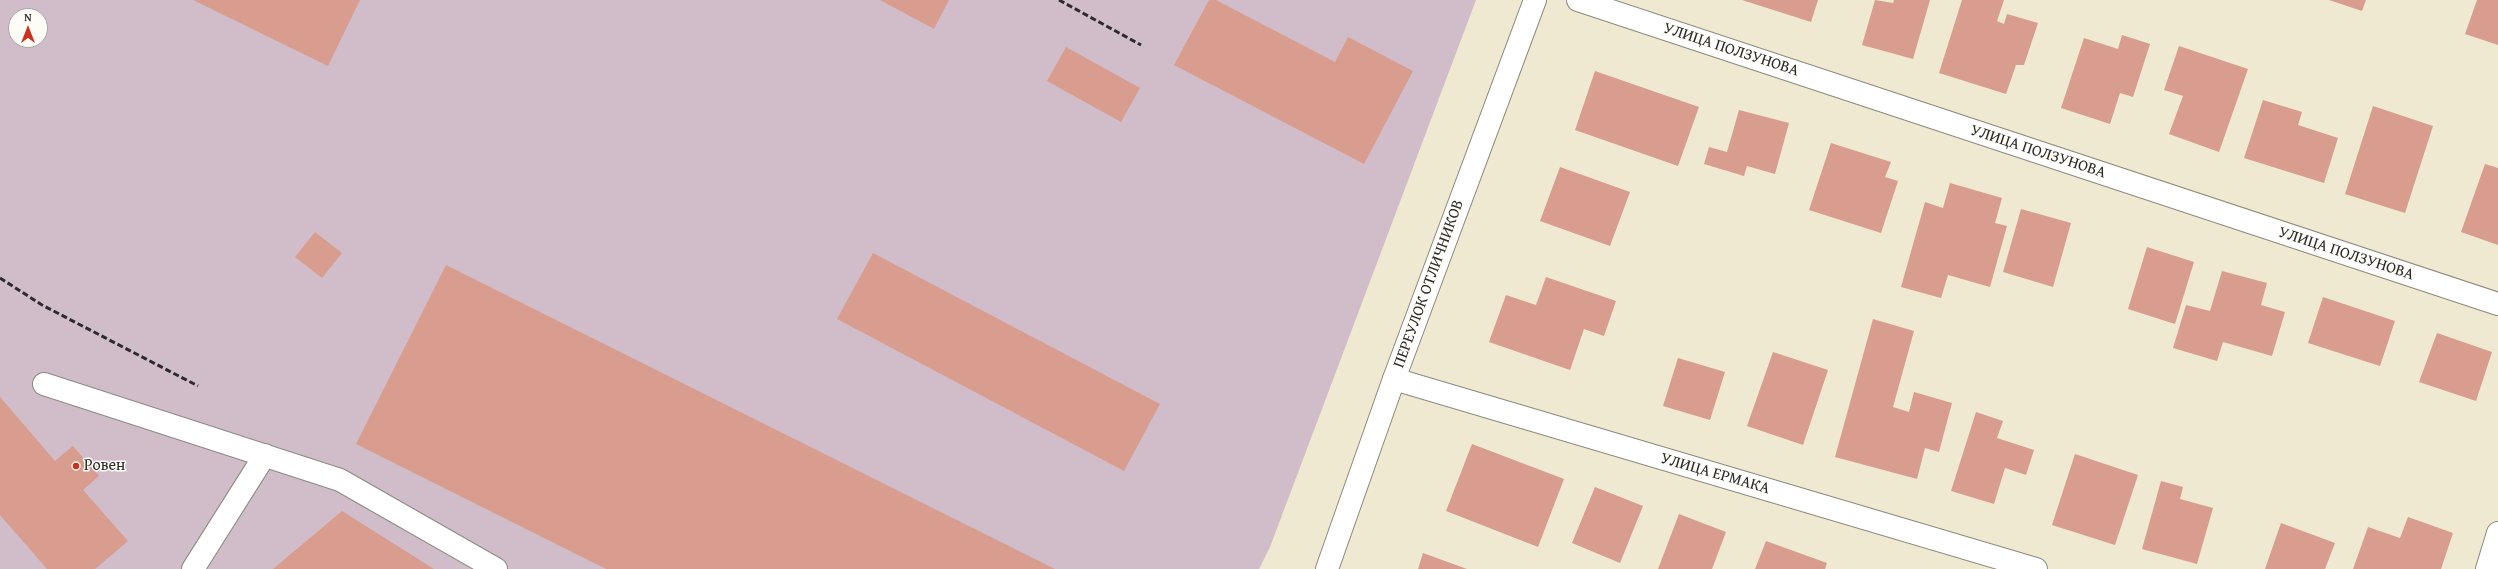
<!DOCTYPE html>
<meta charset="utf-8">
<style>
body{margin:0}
#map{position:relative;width:2498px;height:569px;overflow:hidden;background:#eee9d0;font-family:"Gentium Book Plus",serif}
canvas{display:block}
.north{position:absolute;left:8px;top:8px;width:40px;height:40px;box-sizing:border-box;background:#fdfcf7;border:1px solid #a9a8a5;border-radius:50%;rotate:0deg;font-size:11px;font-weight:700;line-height:16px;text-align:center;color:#2b2b2b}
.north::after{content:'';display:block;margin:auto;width:14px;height:18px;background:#c8321e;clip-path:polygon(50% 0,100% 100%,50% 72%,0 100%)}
</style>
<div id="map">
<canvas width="2498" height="569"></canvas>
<div class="north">N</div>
</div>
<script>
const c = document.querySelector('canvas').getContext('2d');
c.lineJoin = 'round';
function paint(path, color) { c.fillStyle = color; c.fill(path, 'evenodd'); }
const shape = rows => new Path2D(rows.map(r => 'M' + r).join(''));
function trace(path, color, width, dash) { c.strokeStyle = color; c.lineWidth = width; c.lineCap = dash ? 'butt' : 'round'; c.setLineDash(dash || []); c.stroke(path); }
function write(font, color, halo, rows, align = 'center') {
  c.font = font + ' "Gentium Book Plus",serif'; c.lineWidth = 3; c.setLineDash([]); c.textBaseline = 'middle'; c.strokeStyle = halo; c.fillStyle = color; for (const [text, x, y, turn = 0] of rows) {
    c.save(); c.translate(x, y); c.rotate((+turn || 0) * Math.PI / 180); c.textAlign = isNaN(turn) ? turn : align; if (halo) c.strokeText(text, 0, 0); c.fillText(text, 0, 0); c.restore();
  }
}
paint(shape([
 [0,0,1476,0,1270,547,1259,569,0,569],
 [16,16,40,16,40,40,16,40]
]), '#d1bdc9');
paint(shape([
 [193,0,360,0,328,66],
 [880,0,949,0,934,29],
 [1209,0,1216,0,1335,62,1348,37,1413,71,1364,164,1174,65],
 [1742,0,1818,0,1811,22],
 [1875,0,1893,3,1894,0,1930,0,1913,59,1862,45],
 [1962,0,2004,0,1997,21,2004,24,2007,14,2038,23,2024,65,2016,65,2006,94,1939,73],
 [2329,0,2366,0,2362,11],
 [2477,0,2498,0,2498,45,2465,34],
 [2122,35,2150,44,2133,97,2120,93,2110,124,2061,108,2084,38,2118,49],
 [2179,46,2248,69,2219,152,2169,134,2183,96,2164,90],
 [1066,47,1140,88,1121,122,1047,81],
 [1595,71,1699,107,1678,166,1575,130],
 [2263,100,2302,112,2298,125,2338,138,2324,183,2244,158],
 [2373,106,2433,126,2405,213,2345,194],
 [1739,110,1789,123,1775,174,1747,166,1744,176,1704,164,1709,147,1727,152],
 [1831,143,1891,162,1885,177,1898,181,1881,233,1809,210],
 [2485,164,2498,168,2498,245,2461,232],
 [1560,167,1630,192,1610,246,1540,221],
 [1950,183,2002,198,1995,223,2007,226,1990,287,1948,275,1941,298,1901,287,1925,202,1943,208],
 [2021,209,2071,223,2053,287,2003,272],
 [315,232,342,253,322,278,295,257],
 [2147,247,2194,262,2175,324,2128,309],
 [873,253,1160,404,1124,471,837,319],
 [446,265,1055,569,606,569,356,444],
 [2222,271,2267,283,2261,305,2285,312,2272,356,2223,342,2217,361,2173,348,2186,305,2210,311],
 [1546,277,1616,301,1604,336,1584,329,1570,370,1489,342,1506,295,1536,305],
 [2323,297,2395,321,2380,366,2308,343],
 [1873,319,1914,331,1893,407,1909,412,1914,392,1952,403,1939,452,1925,448,1917,479,1835,457],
 [2437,333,2492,352,2476,401,2419,382],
 [1773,352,1828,370,1803,445,1747,426],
 [1678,358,1725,372,1710,420,1663,406],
 [0,397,55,461,73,446,99,476,83,490,128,541,95,569,47,569,0,515],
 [1976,412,2003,421,1997,438,2034,450,2026,475,2005,468,1994,504,1951,491],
 [1472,444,1564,479,1538,547,1446,511],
 [2075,454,2138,475,2115,545,2052,525],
 [2161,481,2183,487,2180,499,2213,508,2197,564,2142,549],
 [1595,487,1643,506,1620,563,1572,543],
 [342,511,434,569,273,569],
 [1679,514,1726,532,1712,569,1658,569],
 [2408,517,2453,533,2441,569,2353,569,2368,527,2400,538],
 [2281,523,2335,543,2325,569,2265,569],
 [1766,541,1827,563,1825,569,1755,569],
 [1423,553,1467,569,1418,569]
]), '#d89d8f');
const service = shape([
 [44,384,340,480,496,569],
 [193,569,265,455]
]);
const minor = shape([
 [1578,0,2498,304],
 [1394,379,2036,569],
 [2487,569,2498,533]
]);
const secondary = shape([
 [1327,569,1394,379,1535,0]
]);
trace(service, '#8c8a7e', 24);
trace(minor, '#8c8a7e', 24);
trace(secondary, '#8c8a7e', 24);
trace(service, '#fff', 22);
trace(minor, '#fff', 22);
trace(secondary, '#fff', 22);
trace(shape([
 [1059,0,1141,45],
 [0,278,42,305,198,386]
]), '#2b2b2b', 3, [6, 3]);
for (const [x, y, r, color] of [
 [76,466,4,"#c8321e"]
]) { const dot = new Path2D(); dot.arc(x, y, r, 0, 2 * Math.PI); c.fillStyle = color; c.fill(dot); trace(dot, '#fdfcf7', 1.5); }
write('16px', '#2b2b2b', '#fdfcf7', [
 ["УЛИЦА ПОЛЗУНОВА",1731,50,18],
 ["УЛИЦА ПОЛЗУНОВА",2038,152,18],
 ["УЛИЦА ПОЛЗУНОВА",2346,254,18],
 ["ПЕРЕУЛОК ОТЛИЧНИКОВ",1429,284,-70],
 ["УЛИЦА ЕРМАКА",1715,474,16]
]);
write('16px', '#2b2b2b', '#fdfcf7', [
 ["Ровен",84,466]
], 'left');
</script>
